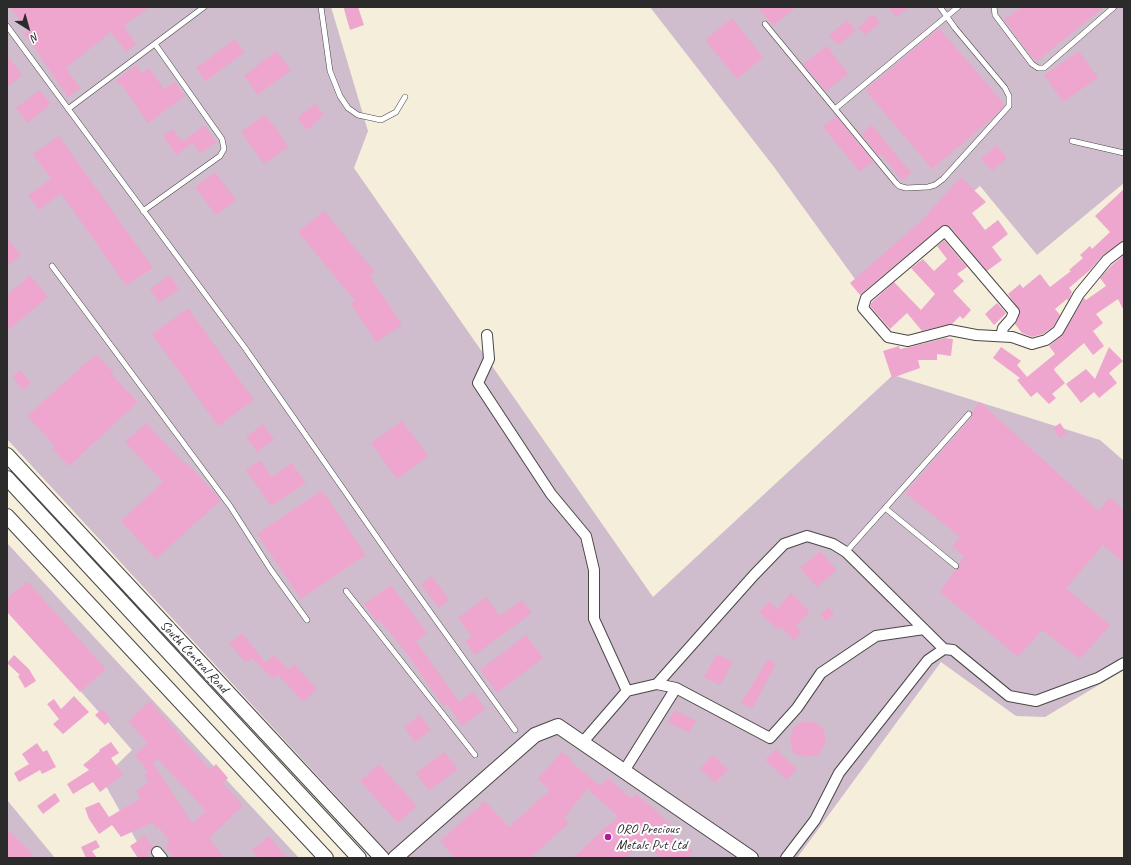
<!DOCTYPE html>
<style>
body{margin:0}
#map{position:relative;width:1131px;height:865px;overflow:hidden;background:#f4eedb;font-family:Caveat,sans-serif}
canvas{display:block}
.frame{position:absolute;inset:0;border:8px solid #2b2b2b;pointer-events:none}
.north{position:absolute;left:8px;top:8px;width:40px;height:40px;-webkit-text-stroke:3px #fff;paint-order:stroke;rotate:143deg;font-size:11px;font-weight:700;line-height:16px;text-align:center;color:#2b2b2b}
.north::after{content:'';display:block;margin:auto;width:14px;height:18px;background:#2b2b2b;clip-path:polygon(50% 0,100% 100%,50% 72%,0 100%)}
</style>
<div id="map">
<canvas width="1131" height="865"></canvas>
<div class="frame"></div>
<div class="north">N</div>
</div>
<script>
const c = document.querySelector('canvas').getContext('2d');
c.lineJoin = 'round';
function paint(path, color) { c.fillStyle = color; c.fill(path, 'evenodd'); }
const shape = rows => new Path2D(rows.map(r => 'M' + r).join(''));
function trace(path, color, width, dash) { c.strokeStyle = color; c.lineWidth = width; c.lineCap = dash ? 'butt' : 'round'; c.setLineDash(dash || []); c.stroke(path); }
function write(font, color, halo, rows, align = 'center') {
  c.font = font + ' Caveat,sans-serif'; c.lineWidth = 4; c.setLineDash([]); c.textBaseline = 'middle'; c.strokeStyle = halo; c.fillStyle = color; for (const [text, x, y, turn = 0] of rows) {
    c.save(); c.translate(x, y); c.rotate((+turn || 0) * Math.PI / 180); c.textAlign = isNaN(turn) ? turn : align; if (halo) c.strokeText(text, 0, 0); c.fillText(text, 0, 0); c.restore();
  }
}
paint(shape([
 [7,7,331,7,368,131,354,168,653,597,893,375,1100,440,1124,461,1124,670,1045,717,1016,716,941,662,797,858,393,858,7,439],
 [650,7,1124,7,1124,183,1037,255,980,186,860,286,774,167],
 [7,543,299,858,146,858,102,779,132,750,7,607],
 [7,800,55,858,7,858]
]), '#cfbdce');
paint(shape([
 [10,7,150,7,123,26,137,44,126,52,111,32,66,68,80,88,68,97,24,33,28,31],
 [345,7,358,7,364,25,350,30,344,9],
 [757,7,796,7,773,26],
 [889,7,909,7,896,17],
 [1021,7,1104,7,1036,62,1004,20],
 [873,14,880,23,865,35,858,27],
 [732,18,763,57,737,79,705,40],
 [847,20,856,31,838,45,829,35],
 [939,28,1005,105,995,116,932,169,865,90],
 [235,39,245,52,206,81,196,68],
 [827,46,848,74,826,91,803,64],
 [276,51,291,70,258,95,244,76],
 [1079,51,1098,78,1063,102,1044,75],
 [7,55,22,75,7,87],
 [136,65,142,73,149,68,164,89,175,82,185,96,148,123,122,85,121,86,116,80],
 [40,90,51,104,27,123,16,108],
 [315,104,324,115,307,130,297,118],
 [264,115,276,128,288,147,264,164,241,132],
 [836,116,873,161,860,172,823,127],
 [204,125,217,142,200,154,193,143,176,155,163,136,173,129,182,142],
 [872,125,911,173,902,181,881,154,879,156,861,134],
 [59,136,153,268,126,286,61,193,39,210,28,195,51,179,33,154],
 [997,145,1007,158,992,171,981,159],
 [215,172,236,200,216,215,195,187],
 [961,177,986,202,972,213,985,230,998,220,1008,234,992,247,1002,260,987,271,950,227,943,225,860,295,850,283,929,214,928,213],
 [1124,189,1124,241,1103,255,1090,270,1069,288,1072,292,1068,301,1067,299,1055,309,1060,315,1053,327,1043,334,1032,337,1022,333,1015,324,1020,311,1008,294,1020,284,1023,288,1040,274,1050,287,1071,271,1069,270,1083,258,1080,255,1090,246,1092,249,1110,232,1095,216],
 [324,211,375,272,370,276,402,325,376,342,351,304,355,301,298,232],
 [7,237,21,255,7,266],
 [944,240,967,267,957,274,964,281,953,291,971,310,963,319,960,316,952,324,922,331,907,313,890,329,870,306,872,302,894,282,921,310,935,294,911,268,923,259,934,271,947,259,937,246],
 [1124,255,1124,311,1118,299,1096,314,1103,323,1093,331,1104,346,1093,355,1084,343,1055,368,1054,370,1065,383,1052,394,1056,398,1049,404,1037,392,1031,397,1017,380,1020,378,993,358,1001,347,1021,361,1017,365,1027,377,1055,354,1049,346,1063,334,1084,298,1086,300,1106,286,1100,278,1112,265],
 [30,275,48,297,7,331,7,295],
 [170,275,179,289,159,303,150,289],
 [997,303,1006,313,994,325,985,314],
 [188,308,254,400,218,426,152,334],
 [945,338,953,339,951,356,937,354,937,360,918,360,920,368,892,378,883,351,899,346,900,349,910,347],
 [1109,347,1123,361,1109,373,1117,383,1099,398,1094,392,1081,403,1066,384,1086,369,1095,379],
 [96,354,114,373,112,375,138,402,69,466,52,448,55,446,27,416],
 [20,370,31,383,23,390,12,377],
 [980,402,1099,511,1110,497,1124,511,1124,563,1103,545,1066,588,1110,625,1080,659,1042,630,1018,657,940,592,955,570,959,568,959,564,964,556,952,546,960,537,905,493,972,417,972,412],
 [402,421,428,456,397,479,371,443],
 [146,423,184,463,186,462,221,500,156,559,121,521,163,482,125,442],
 [1060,423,1067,433,1060,438,1053,428],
 [263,424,274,439,257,452,246,437],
 [260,460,272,477,292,463,306,483,271,506,246,470],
 [322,490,366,555,301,599,257,534],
 [820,551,837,570,817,587,800,568],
 [432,576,449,600,438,608,421,584],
 [27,581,106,669,80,692,7,612,7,599],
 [391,585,427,633,416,641,459,702,473,692,485,709,462,726,447,704,444,707,404,650,379,619,376,621,364,604],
 [791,593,810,611,796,626,802,633,794,640,781,627,778,630,759,612,769,601,777,609],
 [486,597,500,616,522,600,532,613,475,655,465,641,472,637,458,618],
 [829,608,834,614,826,621,820,614],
 [242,633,266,663,274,655,289,670,294,664,317,689,303,702,278,675,273,679,252,658,246,663,229,643],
 [526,635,543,658,497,693,480,670],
 [717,654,733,662,720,685,704,677],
 [14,655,29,669,36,681,25,688,18,676,20,675,7,663],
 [768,659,776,664,752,709,741,703],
 [74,696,89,712,63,734,53,724,59,719,47,704,54,699,61,709],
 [150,701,210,770,216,764,228,778,223,783,243,806,209,838,224,858,175,858,165,847,170,843,159,827,156,829,153,822,121,837,112,825,99,834,89,819,85,808,99,802,109,817,141,798,136,791,149,782,144,775,148,772,135,755,148,743,128,721],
 [158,759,206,811,192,823,153,763],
 [102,709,111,719,105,725,95,715],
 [675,710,696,721,689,733,668,722],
 [420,715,431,730,415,742,404,727],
 [808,721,814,722,823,728,826,739,825,745,818,755,806,757,793,753,790,740,793,728,802,722],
 [111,742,119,753,111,758,123,775,100,792,93,782,73,794,67,784,89,770,83,765,100,751,99,750],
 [37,743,43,752,47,750,56,767,42,774,40,770,19,782,14,773,29,764,22,754],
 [776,749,797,769,787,780,765,760],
 [444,752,458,769,429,791,416,773],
 [562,752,573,761,571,762,601,786,608,778,632,799,636,794,652,807,674,829,670,834,693,851,688,858,660,858,643,841,626,858,573,858,618,816,587,789,564,818,569,823,530,858,455,858,440,841,485,801,509,827,550,790,538,779],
 [713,755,728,769,715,783,700,768],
 [379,764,417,806,398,823,360,781],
 [55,793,60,801,43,814,37,806],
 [7,829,33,854,29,858,7,858],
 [145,836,153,847,147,855,150,858,138,858,130,846],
 [269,836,287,858,258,858,252,850],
 [96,840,100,847,92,851,97,858,86,858,81,847]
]), '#eea6ce');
const lane = shape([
 [321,7,330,71,340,96,348,108,358,115,381,120,396,112,405,97],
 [994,7,995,15,1032,64,1038,68,1044,68,1114,7],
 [765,24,896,183,899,186,906,188,928,187,935,185,943,179,1009,106,1009,96,1005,88,955,28,940,7],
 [7,26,245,348,392,559,515,730],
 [68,109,204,7],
 [835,109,958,7],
 [1072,141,1124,153],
 [143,211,220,156,224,149,222,139,155,44],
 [52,266,230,506,271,570,307,620],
 [885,508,956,566],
 [846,552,969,414],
 [346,591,475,755]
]);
const street = shape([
 [487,335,489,359,478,383,551,494,586,536,594,570,594,619,627,691],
 [1001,336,1003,328,1011,319,1014,312,945,231,866,298,863,308,888,337,908,341,950,330,976,335,1012,337,1032,344,1046,340,1058,331,1079,294,1107,260,1124,247],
 [657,684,754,575,784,544,807,536,833,544,846,552,944,649],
 [676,688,770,738,797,708,821,673,876,636,924,629],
 [582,743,627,691,657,684,676,688,624,771],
 [157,852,162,858],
 [786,858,815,820,839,773,928,660,944,649,953,650,1009,696,1036,701,1098,678,1124,663]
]);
const secondary = shape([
 [7,455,382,858],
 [7,478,359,858],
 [7,516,326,858],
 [395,858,535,735,558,726,751,858]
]);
trace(lane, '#494845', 6);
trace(street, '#494845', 12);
trace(secondary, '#494845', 16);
trace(lane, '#fff', 5);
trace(street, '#fff', 10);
trace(secondary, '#fff', 14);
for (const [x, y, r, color] of [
 [608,837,4,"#b5179e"]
]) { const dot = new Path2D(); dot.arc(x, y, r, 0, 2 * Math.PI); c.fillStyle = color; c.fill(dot); trace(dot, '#fff', 1.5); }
write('14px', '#2b2b2b', '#fff', [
 ["South Central Road",194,657,47]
]);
write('14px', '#2b2b2b', '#fff', [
 ["ORO Precious",616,829],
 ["Metals Pvt Ltd",616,845]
], 'left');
</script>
